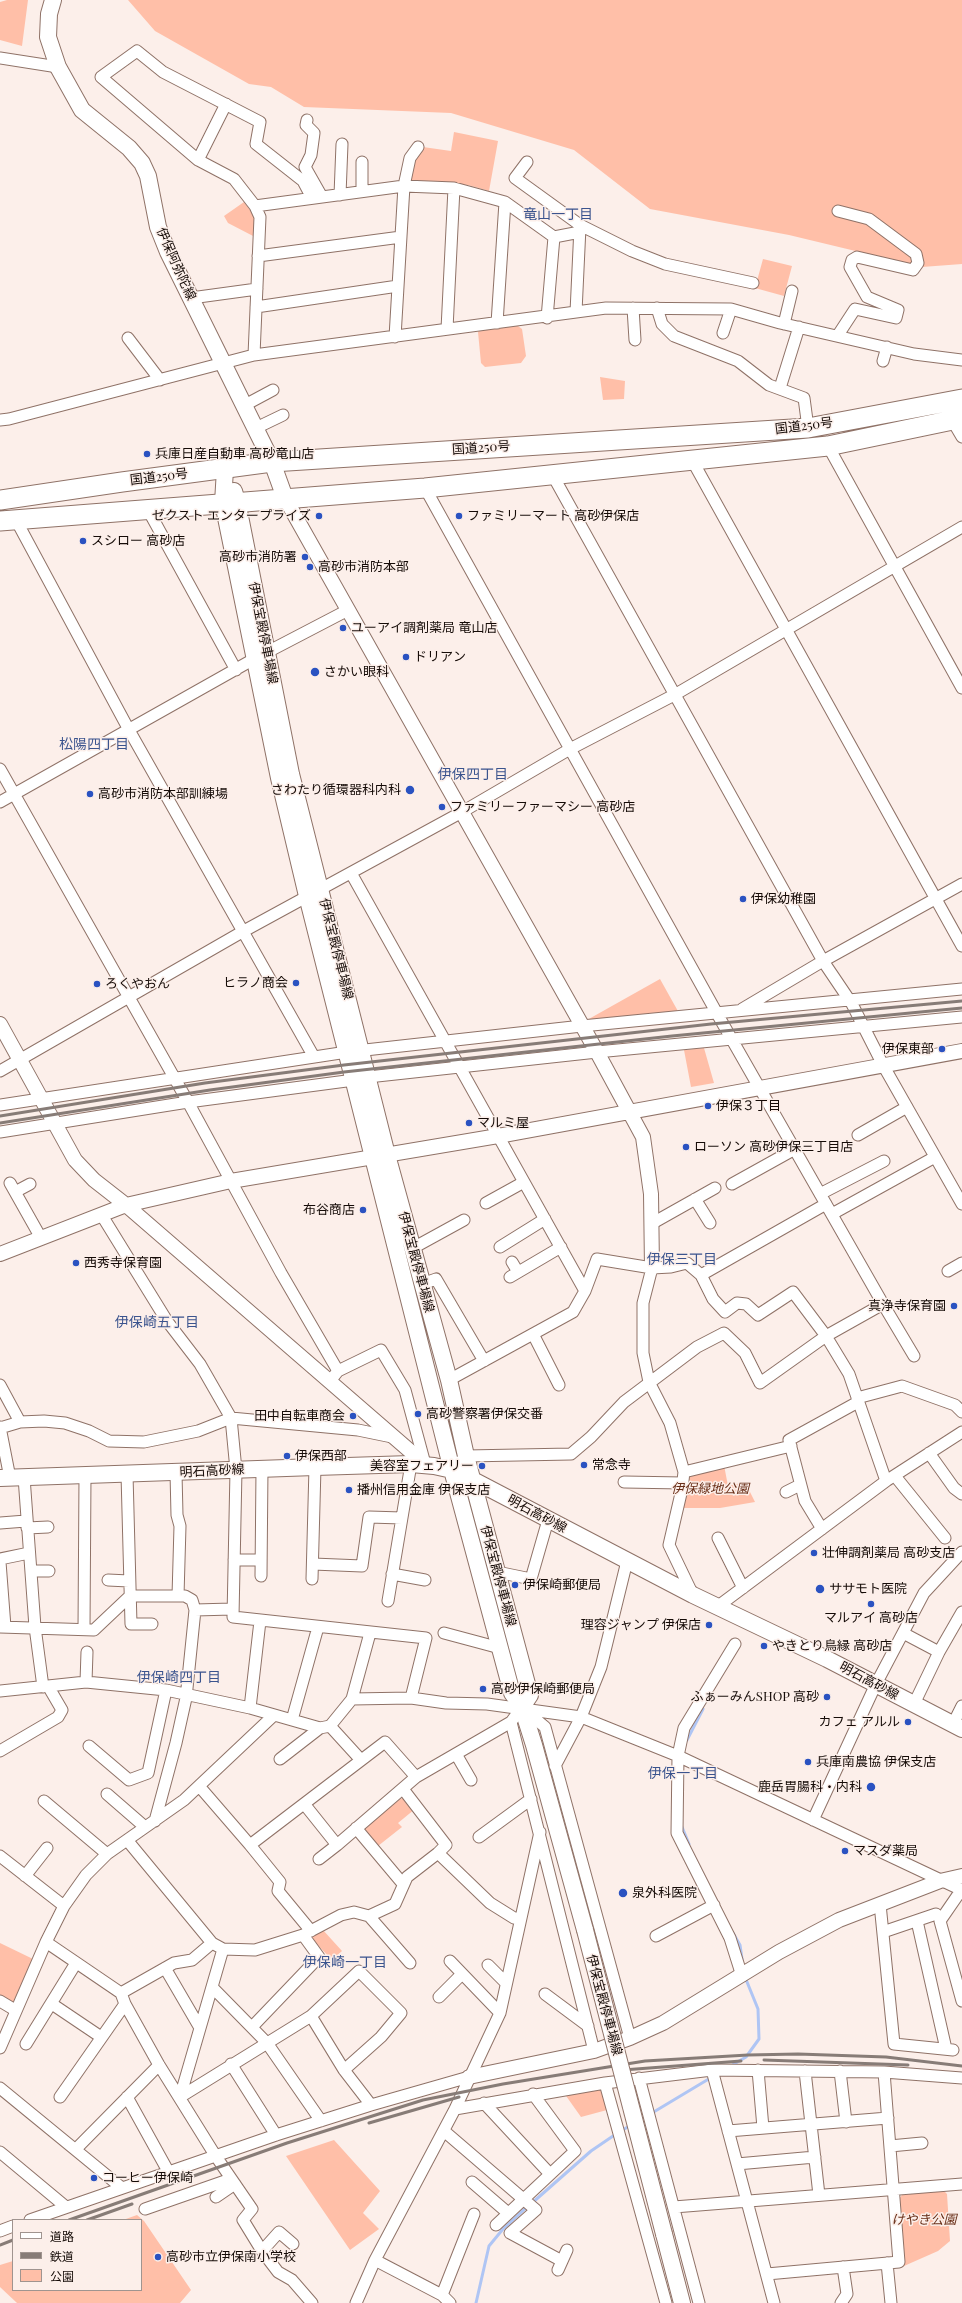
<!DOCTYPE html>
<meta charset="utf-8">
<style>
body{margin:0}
#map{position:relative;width:962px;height:2303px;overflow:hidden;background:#fcefea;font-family:"Playfair Display","Noto Sans JP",serif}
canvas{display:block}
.legend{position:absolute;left:12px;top:2219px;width:130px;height:72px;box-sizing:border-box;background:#fcefea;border:1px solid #a0948f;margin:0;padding:5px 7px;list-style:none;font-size:12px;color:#150b07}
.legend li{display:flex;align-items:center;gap:8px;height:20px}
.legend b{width:20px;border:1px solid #a0948f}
</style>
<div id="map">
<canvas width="962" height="2303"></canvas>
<ul class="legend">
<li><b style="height:5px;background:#fff"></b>道路</li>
<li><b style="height:5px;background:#877c77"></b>鉄道</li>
<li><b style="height:11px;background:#ffbfa8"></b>公園</li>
</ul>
</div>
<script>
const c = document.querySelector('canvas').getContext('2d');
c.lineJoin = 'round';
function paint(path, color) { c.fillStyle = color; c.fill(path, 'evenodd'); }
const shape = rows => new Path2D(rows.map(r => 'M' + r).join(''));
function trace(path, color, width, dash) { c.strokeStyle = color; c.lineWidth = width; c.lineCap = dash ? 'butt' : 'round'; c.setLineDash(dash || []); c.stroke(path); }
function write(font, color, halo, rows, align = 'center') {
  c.font = font + ' "Playfair Display","Noto Sans JP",serif'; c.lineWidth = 3; c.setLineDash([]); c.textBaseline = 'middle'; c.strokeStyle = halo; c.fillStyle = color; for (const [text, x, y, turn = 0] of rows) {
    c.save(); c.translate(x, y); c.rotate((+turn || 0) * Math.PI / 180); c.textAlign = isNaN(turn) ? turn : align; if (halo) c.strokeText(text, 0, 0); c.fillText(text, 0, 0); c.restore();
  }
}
paint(shape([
 [7,0,28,0,22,46,0,40,0,2],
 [128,0,962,0,962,264,922,267,789,235,650,209,574,150,451,113,304,107,271,87,249,84,155,31],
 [454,132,498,141,489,191,468,185,410,182,413,163,423,147,451,151],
 [244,202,256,218,255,237,228,223,224,216],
 [763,259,792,266,784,296,755,288],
 [514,323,522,329,526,356,521,363,485,367,481,363,478,332,482,327],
 [600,377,625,381,624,399,603,400],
 [660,979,679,1013,587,1020],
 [704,1048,714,1083,691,1087,684,1050],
 [724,1465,728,1486,745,1482,755,1502,720,1508,681,1508,686,1476],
 [404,1798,415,1809,398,1823,402,1827,378,1846,365,1833,365,1828,400,1799],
 [323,1930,342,1951,332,1960,312,1939,314,1934],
 [0,1943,33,1959,15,2001,11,2002,0,1995],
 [597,2088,603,2093,607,2110,581,2117,564,2093],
 [334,2140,380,2191,363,2213,379,2229,350,2250,286,2156],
 [943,2190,947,2194,950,2241,938,2251,904,2266,898,2200,902,2195],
 [137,2215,144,2221,191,2290,180,2303,17,2303,0,2287,0,2265,13,2261,13,2290,141,2290,141,2220,123,2220]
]), '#ffbfa8');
trace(shape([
 [687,1740,703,1709],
 [682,1827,689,1844],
 [733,1933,740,1945,742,1959],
 [729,2067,746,2057,759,2039,758,2009,745,1977],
 [652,2113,712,2077],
 [621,2131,631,2125],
 [532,2203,591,2151,616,2134],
 [476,2303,489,2246,503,2229,528,2206]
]), '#afc5f4', 3);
const minor = shape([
 [0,58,58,67],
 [307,120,306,125,314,133,311,155,305,167,322,197],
 [198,160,226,104],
 [362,162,362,191],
 [527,162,515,178,580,225,632,251,665,264,753,283],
 [340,195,342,144],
 [255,206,404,186,454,188,505,202,554,237,580,232],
 [258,256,401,237],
 [191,298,257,289],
 [256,307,398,286],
 [633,308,635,340],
 [657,308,662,324,674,336,738,361,769,385,804,398,808,428],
 [576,312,580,227],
 [547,318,554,237],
 [497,323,505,202],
 [784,324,792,291],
 [447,329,454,188],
 [723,333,731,309],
 [838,335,855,309,896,318,898,310,867,297,850,267,852,260,857,257,913,270,918,263,916,254,869,219,838,211],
 [395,337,404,186,410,158,418,147],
 [128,338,160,380],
 [254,355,260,217,255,206,234,179,198,160,101,77,137,51,163,72,260,122,256,144,303,181,312,198],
 [883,361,887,347],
 [780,388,799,327],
 [245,405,273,390],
 [0,420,9,419,254,355,606,308,731,309,780,323,914,354,962,360],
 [952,420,962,437],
 [256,428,283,415],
 [828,446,962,688],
 [692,460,962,946],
 [552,474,823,961,852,1004,883,1065,962,1204],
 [425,488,719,1017,883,1304,826,1336,760,1383,745,1353,724,1333,697,1347,624,1402,591,1437,571,1454,466,1456,452,1470],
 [147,508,236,670],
 [16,520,129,730,314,1057],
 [0,769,188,1102,281,1273,338,1371,330,1381],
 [0,802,254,659,348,610],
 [351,873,585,1291],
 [742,1009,823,961,962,884],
 [0,1071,242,932,462,812,570,749,676,694,962,527],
 [368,1077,597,1052,962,1017],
 [0,1105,347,1052,582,1026,962,989],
 [0,1132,188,1102,354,1080],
 [858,1135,907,1107],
 [10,1183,41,1238],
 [732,1184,795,1149],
 [15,1192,30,1184],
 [820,1194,884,1161],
 [695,1199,710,1223],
 [486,1203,524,1182],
 [101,1214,167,1321,200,1364,231,1418,236,1470,233,1617,426,1638,411,1698],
 [832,1214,935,1157],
 [651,1224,715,1188],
 [500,1247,545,1219],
 [413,1248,464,1220],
 [512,1262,518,1272],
 [652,1268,643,1303,643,1353,649,1382,670,1423,684,1472,682,1489,669,1545,693,1595],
 [948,1271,962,1263],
 [701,1275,826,1204],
 [510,1277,561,1247],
 [422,1284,436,1279,484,1361],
 [883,1304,914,1356],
 [533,1334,559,1385],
 [338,1371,381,1350,405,1390,425,1464],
 [449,1380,573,1312,585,1291,597,1259,652,1268,671,1267,687,1263,701,1275,713,1299,725,1312,737,1303,746,1304,758,1315,793,1292,826,1336,849,1374,886,1481],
 [0,1385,20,1422],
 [857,1398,902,1386,955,1405,962,1412],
 [0,1427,10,1478],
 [0,1428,20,1422,44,1421,65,1423,89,1431,109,1441,144,1442,198,1431,231,1418,358,1430,392,1437],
 [929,1453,954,1488,962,1494],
 [684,1472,791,1446],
 [176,1473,177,1515,180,1526,178,1596],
 [127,1474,131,1624,152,1624],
 [895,1476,945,1538],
 [24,1477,35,1627,43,1687],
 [624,1482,683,1483],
 [786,1492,800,1485],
 [0,1523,26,1521],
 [27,1528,48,1527],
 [822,1529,805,1501,789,1440,858,1402],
 [718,1538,743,1588],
 [0,1559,29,1553],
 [234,1560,261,1560],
 [0,1562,5,1627],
 [313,1564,362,1566,369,1517,402,1518],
 [31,1571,49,1571],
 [497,1572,531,1579,548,1520],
 [392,1574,425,1580],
 [261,1576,262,1469],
 [312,1579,315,1467],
 [108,1580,129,1581],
 [388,1601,411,1464],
 [717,1607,886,1481,962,1432],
 [0,1627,94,1630,130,1596,185,1596,192,1600,195,1610,232,1609],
 [84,1629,85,1476],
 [444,1633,500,1648],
 [903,1633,939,1652],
 [735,1644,684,1728,678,1756,677,1833,730,1938,742,1976],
 [86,1682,87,1652],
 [0,1691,86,1682,166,1690,250,1708,320,1728,330,1726,352,1699,411,1698,446,1703,487,1704,581,1717,678,1756,962,1890],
 [352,1699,370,1633],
 [914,1704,939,1652,962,1612],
 [250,1708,260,1621],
 [522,1708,545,1727,630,2038],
 [292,1720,318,1627],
 [511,1722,594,2051],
 [953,1724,962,1706],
 [330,1726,361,1760],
 [89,1746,129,1780,148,1773,166,1690],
 [0,1751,58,1717,62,1710,48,1686],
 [456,1754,471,1780],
 [280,1759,320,1728],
 [555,1766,581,1717,601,1667,627,1561],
 [199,1786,250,1845,385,1742,416,1777],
 [403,1789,446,1845,438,1853],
 [107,1794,145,1827],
 [44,1801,107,1854],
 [305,1805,337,1845,416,1777,511,1722,522,1707],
 [813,1820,876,1684,924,1593,962,1552],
 [155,1821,176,1743,186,1698,195,1610],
 [356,1828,403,1884],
 [479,1837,531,1799],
 [127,1840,212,1943,223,1949,255,1950,303,1935,341,1915,354,1912,369,1916,395,1904,407,1877,438,1853,490,1903,514,1918,520,1919],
 [250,1845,280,1882,278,1891,311,1931],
 [0,1856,64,1906],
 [319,1859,337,1845],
 [25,1876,47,1848],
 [962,1889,940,1921,962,2001],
 [880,1904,894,2044,953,2050],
 [369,1916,410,1963],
 [917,1921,946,2049],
 [883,1932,936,1914],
 [656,1936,714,1905],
 [46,1942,121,1993],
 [212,1943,192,1960,174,1963,121,1993,125,2004,159,2065,215,2155,252,2209,243,2220,262,2251,278,2272,292,2280,312,2303],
 [223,1949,180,2097,311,2016,359,1971,401,2013,381,2037,344,2070],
 [450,1961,500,2013],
 [488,1965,506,1983],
 [165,1968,200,2028],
 [212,1987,267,2043,321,2121],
 [545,1994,588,2026],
 [439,1997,462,1974],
 [0,2001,15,2010],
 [52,2004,101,2037],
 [311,2016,344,2070,371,2105],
 [252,2027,319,1957,303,1935],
 [26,2044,76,1963],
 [0,2048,46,1942,64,1906,86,1875,107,1854,184,1800,273,1716],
 [231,2064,276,2135],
 [758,2070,763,2128],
 [805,2071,819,2195],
 [840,2071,846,2122],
 [639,2078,699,2303],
 [605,2083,666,2303],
 [0,2088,122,2188],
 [60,2097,125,2004],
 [127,2097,168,2171],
 [484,2103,550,2174],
 [455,2109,605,2083,712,2070],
 [444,2131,536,2210,510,2233,562,2261],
 [728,2131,888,2118],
 [890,2146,922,2143],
 [76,2149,159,2065],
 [0,2152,66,2207],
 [737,2164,815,2157],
 [472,2182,508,2213],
 [216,2197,235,2184],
 [674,2207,962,2184],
 [145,2209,231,2179],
 [30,2220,276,2135,371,2105,469,2077],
 [496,2225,575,2151,533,2094],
 [0,2231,13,2226],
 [262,2251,279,2232,293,2244],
 [375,2260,442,2295,450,2303],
 [887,2263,891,2303],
 [558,2270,567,2250],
 [767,2274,899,2262,884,2072],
 [442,2295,474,2214],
 [356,2303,375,2260,455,2109,500,2013,540,1832],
 [774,2303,712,2070,884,2072,962,2078],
 [841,2303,847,2294,843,2267]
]);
const tertiary = shape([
 [285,498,597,1052,643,1137,651,1194,652,1268],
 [0,1024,75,1160,94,1180,126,1205,425,1464],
 [0,1254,126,1205,231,1181,498,1136,962,1051],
 [469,2077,594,2051,630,2038,663,2023,779,1952,839,1920,940,1881,962,1876]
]);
const secondary = shape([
 [53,0,49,14,48,37,58,67,82,110,129,148,142,163,148,176,158,227,168,252,272,462,285,498],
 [225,469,223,503,279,778,307,896,452,1470,512,1693,522,1707,534,1745,585,1930],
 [234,491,237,501,291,774,387,1155,449,1380,466,1456,530,1695,522,1707],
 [0,1478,315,1467,411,1464,434,1466,452,1470,473,1480,693,1595,827,1659,962,1729],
 [664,2234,682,2303]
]);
const trunk = shape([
 [0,500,122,482,272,462,808,428,962,399],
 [0,521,425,488,828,446,962,418]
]);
trace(minor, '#8f7267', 13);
trace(tertiary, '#8f7267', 16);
trace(secondary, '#8f7267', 18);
trace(trunk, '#8f7267', 21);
trace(minor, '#fff', 11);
trace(tertiary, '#fff', 14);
trace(secondary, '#fff', 16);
trace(trunk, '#fff', 19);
trace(shape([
 [0,1116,205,1083,344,1065,711,1024,962,1001],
 [0,1123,210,1090,344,1072,672,1036,962,1008],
 [764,2060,908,2065],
 [623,2070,741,2061],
 [369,2123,459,2097],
 [69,2220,287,2143,423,2100,503,2084,645,2061,748,2055,798,2054,886,2057,962,2066],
 [87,2220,132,2204],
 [0,2245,13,2240]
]), '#877c77', 3);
const secondaryBridge = shape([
 [585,1930,664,2234]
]);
trace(secondaryBridge, '#8f7267', 18, []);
trace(secondaryBridge, '#fff', 16);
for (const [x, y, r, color] of [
 [147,454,4,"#2a52c1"],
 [319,516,4,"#2a52c1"],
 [459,516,4,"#2a52c1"],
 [83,541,4,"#2a52c1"],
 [305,557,4,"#2a52c1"],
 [310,567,4,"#2a52c1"],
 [343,628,4,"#2a52c1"],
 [406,657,4,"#2a52c1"],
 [315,672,5,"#2a52c1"],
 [410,790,5,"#2a52c1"],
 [90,794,4,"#2a52c1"],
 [442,807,4,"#2a52c1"],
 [743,899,4,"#2a52c1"],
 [296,983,4,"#2a52c1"],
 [97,984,4,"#2a52c1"],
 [942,1049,4,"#2a52c1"],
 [708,1106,4,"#2a52c1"],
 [469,1123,4,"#2a52c1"],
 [686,1147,4,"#2a52c1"],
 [363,1210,4,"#2a52c1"],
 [76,1263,4,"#2a52c1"],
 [954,1306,4,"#2a52c1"],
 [418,1414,4,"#2a52c1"],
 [353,1416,4,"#2a52c1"],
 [287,1456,4,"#2a52c1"],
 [584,1465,4,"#2a52c1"],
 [482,1466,4,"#2a52c1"],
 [349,1490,4,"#2a52c1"],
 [814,1553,4,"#2a52c1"],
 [515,1585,4,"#2a52c1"],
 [820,1589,5,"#2a52c1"],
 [871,1604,4,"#2a52c1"],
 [709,1625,4,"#2a52c1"],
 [764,1646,4,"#2a52c1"],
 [483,1689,4,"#2a52c1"],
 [827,1697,4,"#2a52c1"],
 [908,1722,4,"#2a52c1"],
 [808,1762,4,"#2a52c1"],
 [871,1787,5,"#2a52c1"],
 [845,1851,4,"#2a52c1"],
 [623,1893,5,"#2a52c1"],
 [94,2178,4,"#2a52c1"],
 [158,2257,4,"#2a52c1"]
]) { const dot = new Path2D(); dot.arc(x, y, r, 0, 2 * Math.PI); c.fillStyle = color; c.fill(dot); trace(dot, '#fcefea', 1.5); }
write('13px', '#150b07', '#fcefea', [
 ["伊保阿弥陀線",176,264,66],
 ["国道250号",804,426,-7],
 ["国道250号",481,448,-4],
 ["国道250号",159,477,-7],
 ["伊保宝殿停車場線",263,633,79],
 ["伊保宝殿停車場線",336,949,76],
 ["伊保宝殿停車場線",416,1262,75],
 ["明石高砂線",212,1471,-3],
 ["明石高砂線",537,1514,28],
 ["伊保宝殿停車場線",498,1576,75],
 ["明石高砂線",869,1681,28],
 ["伊保宝殿停車場線",604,2005,75]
]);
write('13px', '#150b07', '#fcefea', [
 ["兵庫日産自動車 高砂竜山店",155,454],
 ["ゼクスト エンタープライズ",311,516,"right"],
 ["ファミリーマート 高砂伊保店",467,516],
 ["スシロー 高砂店",91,541],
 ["高砂市消防署",297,557,"right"],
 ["高砂市消防本部",318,567],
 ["ユーアイ調剤薬局 竜山店",351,628],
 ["ドリアン",414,657],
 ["さかい眼科",324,672],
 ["さわたり循環器科内科",401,790,"right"],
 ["高砂市消防本部訓練場",98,794],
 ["ファミリーファーマシー 高砂店",450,807],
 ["伊保幼稚園",751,899],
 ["ヒラノ商会",288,983,"right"],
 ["ろくやおん",105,984],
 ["伊保東部",934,1049,"right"],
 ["伊保３丁目",716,1106],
 ["マルミ屋",477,1123],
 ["ローソン 高砂伊保三丁目店",694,1147],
 ["布谷商店",355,1210,"right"],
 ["西秀寺保育園",84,1263],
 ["真浄寺保育園",946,1306,"right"],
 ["高砂警察署伊保交番",426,1414],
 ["田中自転車商会",345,1416,"right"],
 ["伊保西部",295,1456],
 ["常念寺",592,1465],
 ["美容室フェアリー",474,1466,"right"],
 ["播州信用金庫 伊保支店",357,1490],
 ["壮伸調剤薬局 高砂支店",822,1553],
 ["伊保崎郵便局",523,1585],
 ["ササモト医院",829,1589],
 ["マルアイ 高砂店",871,1618,"center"],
 ["理容ジャンプ 伊保店",701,1625,"right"],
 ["やきとり鳥縁 高砂店",772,1646],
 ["高砂伊保崎郵便局",491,1689],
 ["ふぁーみんSHOP 高砂",819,1697,"right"],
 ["カフェ アルル",900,1722,"right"],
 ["兵庫南農協 伊保支店",816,1762],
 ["鹿岳胃腸科・内科",862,1787,"right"],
 ["マスダ薬局",853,1851],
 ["泉外科医院",632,1893],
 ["コーヒー伊保崎",102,2178],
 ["高砂市立伊保南小学校",166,2257]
], 'left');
write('italic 13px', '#682e17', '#fcefea', [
 ["伊保緑地公園",710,1489],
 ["けやき公園",924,2220]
]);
write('14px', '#3b548e', '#fcefea', [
 ["竜山一丁目",558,215],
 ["松陽四丁目",94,745],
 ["伊保四丁目",473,775],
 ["伊保三丁目",682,1260],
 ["伊保崎五丁目",157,1323],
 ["伊保崎四丁目",179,1678],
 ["伊保一丁目",683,1774],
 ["伊保崎一丁目",345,1963]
]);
</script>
